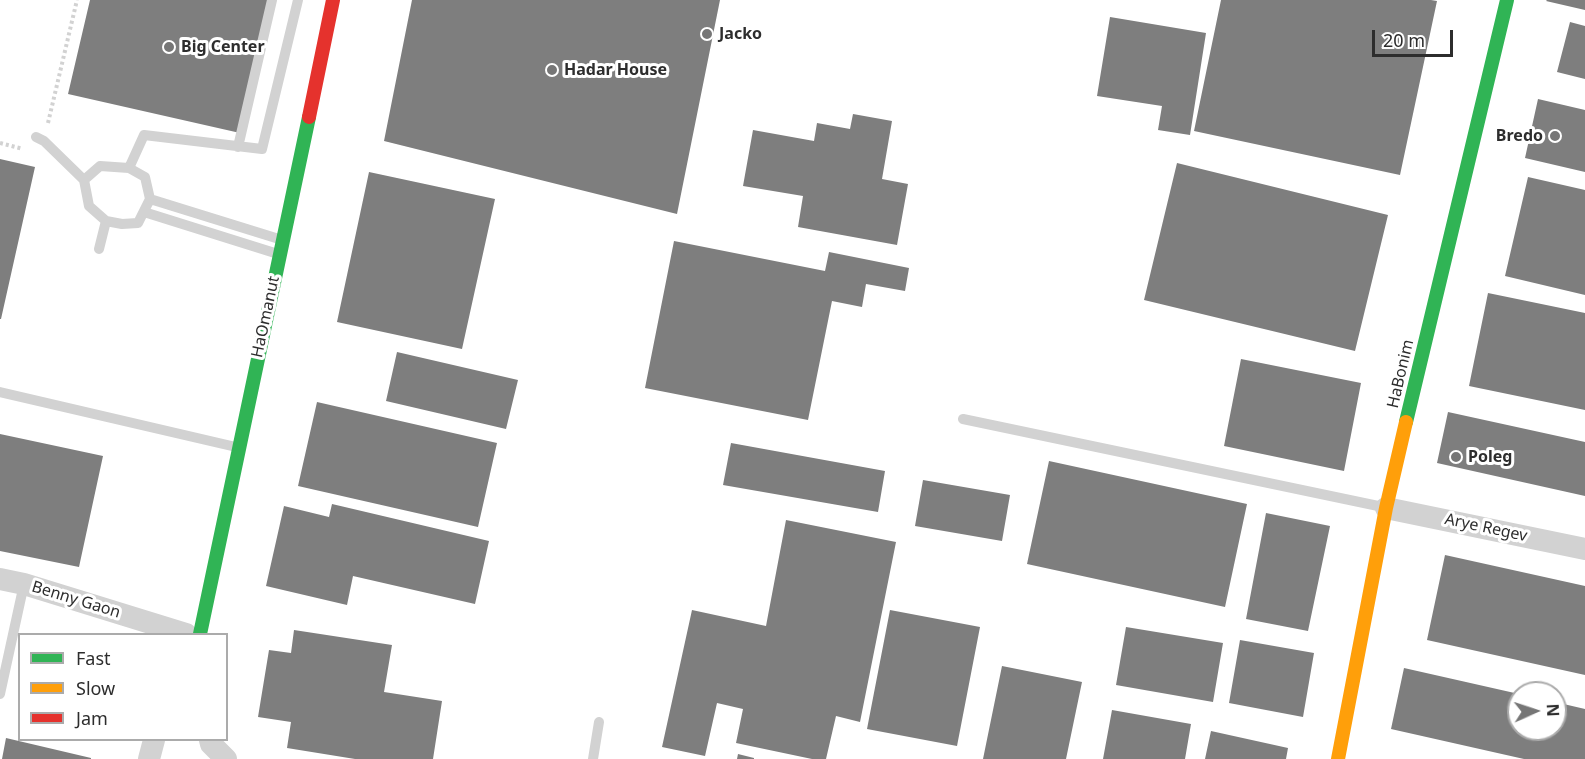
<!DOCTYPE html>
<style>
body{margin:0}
#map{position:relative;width:1585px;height:759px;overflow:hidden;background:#fff;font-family:"Noto Sans",sans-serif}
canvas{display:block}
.legend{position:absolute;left:18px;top:633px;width:210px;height:108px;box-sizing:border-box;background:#fff;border:2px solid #ababab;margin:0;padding:8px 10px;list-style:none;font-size:18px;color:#2d2d2d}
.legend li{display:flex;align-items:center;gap:12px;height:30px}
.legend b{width:30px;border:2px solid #ababab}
.north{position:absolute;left:1507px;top:681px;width:60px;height:60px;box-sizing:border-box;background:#fff;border:2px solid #ababab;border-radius:50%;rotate:87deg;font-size:16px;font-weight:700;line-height:24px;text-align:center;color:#2d2d2d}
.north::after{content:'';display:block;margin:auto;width:21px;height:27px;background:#767676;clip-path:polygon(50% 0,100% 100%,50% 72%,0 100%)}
.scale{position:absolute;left:1372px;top:30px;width:81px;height:27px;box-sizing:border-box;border:3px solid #2d2d2d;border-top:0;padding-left:8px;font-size:18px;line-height:21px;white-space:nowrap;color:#2d2d2d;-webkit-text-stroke:4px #fff;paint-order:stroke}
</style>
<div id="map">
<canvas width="1585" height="759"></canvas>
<ul class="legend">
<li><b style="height:8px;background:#30b455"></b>Fast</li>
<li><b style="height:8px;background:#ff9f0a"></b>Slow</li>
<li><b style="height:8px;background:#e5322d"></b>Jam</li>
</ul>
<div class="north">N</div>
<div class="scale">20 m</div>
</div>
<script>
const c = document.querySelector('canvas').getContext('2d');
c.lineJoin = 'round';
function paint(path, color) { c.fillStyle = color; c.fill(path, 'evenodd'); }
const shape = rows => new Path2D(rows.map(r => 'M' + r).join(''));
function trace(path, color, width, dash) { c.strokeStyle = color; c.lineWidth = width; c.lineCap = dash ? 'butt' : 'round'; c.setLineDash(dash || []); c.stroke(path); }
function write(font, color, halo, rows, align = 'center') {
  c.font = font + ' "Noto Sans",sans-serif'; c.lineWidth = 6; c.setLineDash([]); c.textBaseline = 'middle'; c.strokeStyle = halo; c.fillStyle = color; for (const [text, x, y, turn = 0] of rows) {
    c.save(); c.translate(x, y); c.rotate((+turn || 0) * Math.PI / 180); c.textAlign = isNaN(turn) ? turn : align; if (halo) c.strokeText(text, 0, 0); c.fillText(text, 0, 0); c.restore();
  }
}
paint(shape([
 [90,0,270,0,240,133,68,94],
 [412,0,720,0,677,214,384,141],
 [1221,0,1431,0,1437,1,1400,175,1194,131],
 [1547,0,1585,0,1585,10,1546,1],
 [1110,17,1206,33,1190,135,1158,130,1162,106,1097,96],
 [1570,22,1585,26,1585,79,1557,72],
 [1538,99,1585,110,1585,172,1525,158],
 [853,114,892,121,882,179,908,184,897,245,798,227,803,196,743,186,753,130,814,141,817,123,850,129],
 [0,159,35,167,1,319,0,319],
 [1177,163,1388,215,1355,351,1144,300],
 [369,172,495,199,462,349,337,322],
 [1528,177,1585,190,1585,295,1505,276],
 [674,241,825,271,829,252,909,268,905,291,866,284,862,307,832,301,808,420,645,388],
 [1488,293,1585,313,1585,410,1469,386],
 [397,352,518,380,506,429,386,401],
 [1241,359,1361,383,1344,471,1224,446],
 [317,402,497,443,478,527,298,486],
 [1448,412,1585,442,1585,496,1437,463],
 [0,434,103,456,79,567,0,551],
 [731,443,885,471,878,512,723,485],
 [1049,461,1247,504,1225,607,1027,564],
 [923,480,1010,495,1002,541,915,526],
 [332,504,489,541,475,604,353,576,347,605,266,586,284,506,329,517],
 [1266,513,1330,526,1308,631,1246,619],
 [786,520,896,542,860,722,836,716,826,759,812,759,736,743,743,709,717,703,705,756,662,747,692,610,766,626],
 [1445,555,1585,586,1585,675,1427,640],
 [890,610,980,627,957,746,867,729],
 [1126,627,1223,643,1213,702,1116,685],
 [294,630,392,645,384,692,442,701,433,759,355,759,287,748,291,722,258,717,269,650,291,653],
 [1240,640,1314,653,1303,717,1229,703],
 [1002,666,1082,682,1066,759,983,759],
 [1404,668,1519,694,1519,729,1555,729,1555,702,1585,709,1585,759,1524,759,1391,729],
 [1112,710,1191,724,1185,759,1103,759],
 [1211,731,1288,748,1286,759,1205,759],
 [6,738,91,758,91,759,2,759],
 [738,754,754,758,754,759,737,759]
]), '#7e7e7e');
trace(shape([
 [48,123,77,0],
 [0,143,23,149]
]), '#d2d2d2', 4, [3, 3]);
trace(shape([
 [36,137,44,141,84,180],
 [238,147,272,0],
 [100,166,129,168,145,177,150,199,138,223,122,224,106,221,89,206,84,180,100,166],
 [129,168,144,135,262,149,298,0],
 [150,199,279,239],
 [144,212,278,254],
 [99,249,106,221],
 [0,392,236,447],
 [963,419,1383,507],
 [0,694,24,584],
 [593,759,599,722]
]), '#d2d2d2', 10);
trace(shape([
 [1386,508,1585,549],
 [0,579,24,584,186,634],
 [210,740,211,744,226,759],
 [149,759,154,740]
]), '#d2d2d2', 22);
trace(shape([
 [1406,422,1507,0],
 [200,634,309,117]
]), '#30b455', 14);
trace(shape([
 [1338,759,1386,508,1406,422]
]), '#ff9f0a', 14);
trace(shape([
 [309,117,333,0]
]), '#e5322d', 14);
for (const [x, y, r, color] of [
 [707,34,6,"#767676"],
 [169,47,6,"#767676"],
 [552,70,6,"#767676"],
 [1555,136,6,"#767676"],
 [1456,457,6,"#767676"]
]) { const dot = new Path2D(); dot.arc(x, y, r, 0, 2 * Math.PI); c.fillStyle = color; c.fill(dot); trace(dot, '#fff', 2); }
write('bold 16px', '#2d2d2d', '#fff', [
 ["Jacko",719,34],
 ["Big Center",181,47],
 ["Hadar House",564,70],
 ["Bredo",1543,136,"right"],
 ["Poleg",1468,457]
], 'left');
write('16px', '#2d2d2d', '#fff', [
 ["HaOmanut",266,317,-78],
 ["HaBonim",1401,374,-77],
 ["Arye Regev",1486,528,12],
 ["Benny Gaon",76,600,17]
]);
</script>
